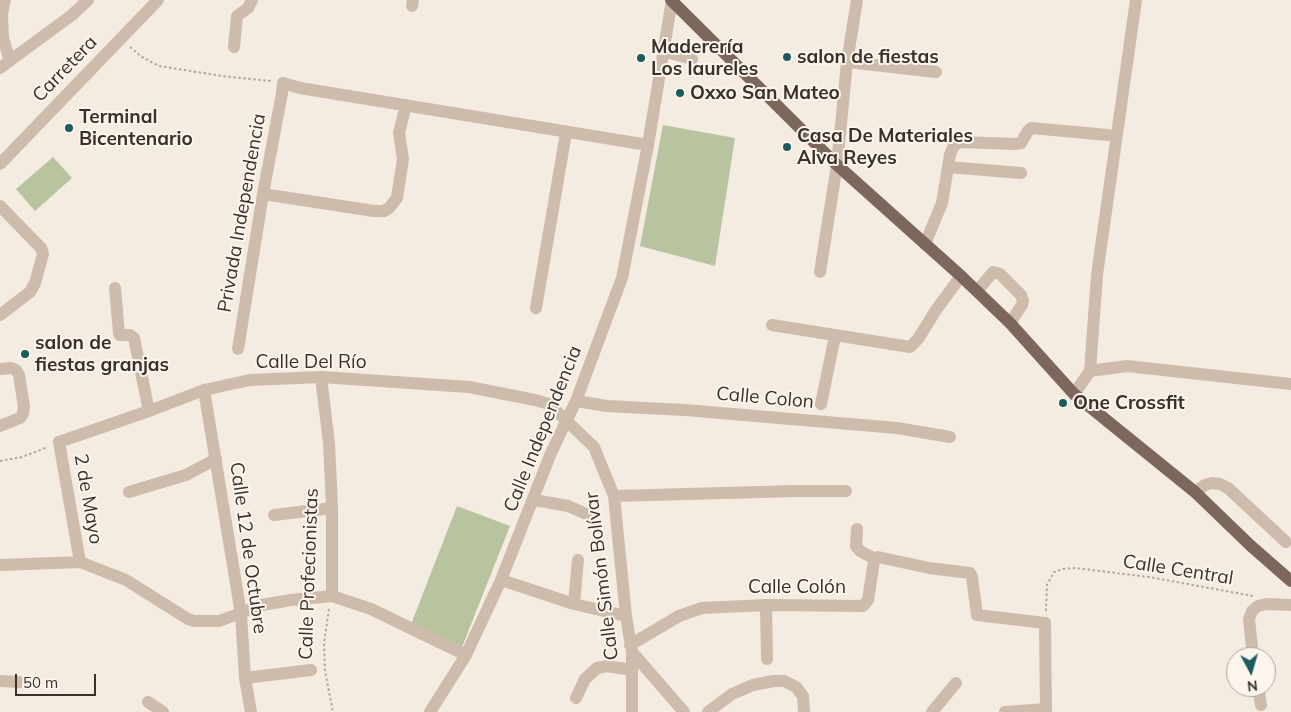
<!DOCTYPE html>
<meta charset="utf-8">
<style>
body{margin:0}
#map{position:relative;width:1291px;height:712px;overflow:hidden;background:#f4ebe1;font-family:Mulish,sans-serif}
canvas{display:block}
.north{position:absolute;left:1226px;top:647px;width:50px;height:50px;box-sizing:border-box;background:#fbf5ee;border:1px solid #aea6a0;border-radius:50%;rotate:174deg;font-size:14px;font-weight:700;line-height:20px;text-align:center;color:#3b302b}
.north::after{content:'';display:block;margin:auto;width:18px;height:22px;background:#1f5a5e;clip-path:polygon(50% 0,100% 100%,50% 72%,0 100%)}
.scale{position:absolute;left:15px;top:674px;width:81px;height:22px;box-sizing:border-box;border:2px solid #3b302b;border-top:0;padding-left:6px;font-size:15px;line-height:18px;white-space:nowrap;color:#3b302b;-webkit-text-stroke:4px #fbf5ee;paint-order:stroke}
</style>
<div id="map">
<canvas width="1291" height="712"></canvas>
<div class="north">N</div>
<div class="scale">50 m</div>
</div>
<script>
const c = document.querySelector('canvas').getContext('2d');
c.lineJoin = 'round';
function paint(path, color) { c.fillStyle = color; c.fill(path, 'evenodd'); }
const shape = rows => new Path2D(rows.map(r => 'M' + r).join(''));
function trace(path, color, width, dash) { c.strokeStyle = color; c.lineWidth = width; c.lineCap = dash ? 'butt' : 'round'; c.setLineDash(dash || []); c.stroke(path); }
function write(font, color, halo, rows, align = 'center') {
  c.font = font + ' Mulish,sans-serif'; c.lineWidth = 4; c.setLineDash([]); c.textBaseline = 'middle'; c.strokeStyle = halo; c.fillStyle = color; for (const [text, x, y, turn = 0] of rows) {
    c.save(); c.translate(x, y); c.rotate((+turn || 0) * Math.PI / 180); c.textAlign = isNaN(turn) ? turn : align; if (halo) c.strokeText(text, 0, 0); c.fillText(text, 0, 0); c.restore();
  }
}
paint(shape([
 [663,125,735,138,715,266,640,246],
 [53,157,72,178,35,211,16,189],
 [457,506,510,526,462,647,410,627]
]), '#b8c4a0');
trace(shape([
 [130,47,142,57,159,66,222,76,271,81],
 [0,461,22,457,48,447],
 [329,609,324,643,325,671,333,712],
 [1046,611,1047,585,1054,572,1063,569,1075,568,1149,577,1253,596]
]), '#b9a596', 2, [2.5, 2.5]);
trace(shape([
 [5,0,2,14,3,38,10,61],
 [412,6,413,0],
 [234,47,237,16,248,8,252,0],
 [663,51,692,59],
 [847,62,936,72],
 [0,68,72,15,88,0],
 [0,164,158,0],
 [948,167,1021,173],
 [263,194,374,211,384,211,389,208,397,198,403,159,399,133,406,105],
 [0,206,41,248,43,254,35,283,30,292,0,315],
 [925,244,942,203,950,155,954,145,961,142,1015,144,1021,143,1028,131,1031,128,1108,135],
 [820,272,837,165,847,62,857,0],
 [115,288,119,333,120,335,130,335,134,338,149,411],
 [977,291,993,272,1000,274,1021,295,1023,301,1022,305,1010,323],
 [536,308,566,133],
 [772,325,910,347,918,339,936,310,961,276],
 [238,349,263,194,282,93,283,83,300,88,648,145],
 [0,369,11,368,16,370,19,375,24,407,23,414,20,418,0,426],
 [1090,371,1097,275,1136,0],
 [321,377,329,443,332,508,332,596],
 [204,390,241,614,245,678,251,712],
 [1074,394,1090,371,1127,366,1291,384],
 [576,401,607,406,685,410,897,428,950,437],
 [821,404,835,336],
 [129,492,186,475,216,459],
 [1195,492,1205,485,1212,483,1220,484,1228,488,1286,542],
 [614,496,797,491,846,491],
 [534,500,568,506,591,516],
 [274,515,332,508],
 [857,529,856,546,860,551,875,559],
 [80,562,59,442,149,411,204,390,250,380,321,377,469,387,535,400,549,404,594,447,614,496,626,616,632,652,632,712],
 [0,565,80,562,126,580,188,619,194,621,219,621,262,605,291,600,332,596,371,609,466,655],
 [501,580,574,604,626,616],
 [574,604,578,560],
 [766,605,767,659],
 [630,645,679,616,702,608,766,605,863,606,868,600,874,561,878,557,929,568,970,573,972,577,977,615,1045,623,1046,712],
 [632,652,684,712],
 [1253,657,1249,619,1252,611,1258,606,1267,604,1291,605],
 [245,678,311,670],
 [0,681,19,682],
 [1258,687,1261,705],
 [576,698,585,679,597,668,607,666,631,670],
 [148,702,163,712],
 [430,712,466,655,501,580,551,453,576,401,622,278,648,145,672,0],
 [708,712,732,694,753,685,774,681,784,681,796,687,803,696,804,712],
 [932,712,956,683],
 [1005,712,1046,709]
]), '#cdbbac', 12);
trace(shape([
 [671,0,837,165,961,276,1010,323,1074,394,1195,492,1251,546,1291,581]
]), '#7d675c', 12);
for (const [x, y, r, color] of [
 [787,57,5,"#1f5a5e"],
 [641,58,5,"#1f5a5e"],
 [680,93,5,"#1f5a5e"],
 [69,128,5,"#1f5a5e"],
 [787,147,5,"#1f5a5e"],
 [25,354,5,"#1f5a5e"],
 [1063,403,5,"#1f5a5e"]
]) { const dot = new Path2D(); dot.arc(x, y, r, 0, 2 * Math.PI); c.fillStyle = color; c.fill(dot); trace(dot, '#fbf5ee', 2); }
write('bold 19px', '#3b302b', '#fbf5ee', [
 ["Maderería",651,47],
 ["Los laureles",651,69],
 ["salon de fiestas",797,57],
 ["Oxxo San Mateo",690,93],
 ["Terminal",79,117],
 ["Bicentenario",79,139],
 ["Casa De Materiales",797,136],
 ["Alva Reyes",797,158],
 ["salon de",35,343],
 ["fiestas granjas",35,365],
 ["One Crossfit",1073,403]
], 'left');
write('19px', '#3b302b', '#fbf5ee', [
 ["Carretera",65,69,-46],
 ["Privada Independencia",242,213,-80],
 ["Calle Del Río",311,362],
 ["Calle Colon",765,398,5],
 ["Calle Independencia",543,429,-68],
 ["2 de Mayo",88,499,80],
 ["Calle 12 de Octubre",248,548,82],
 ["Calle Central",1178,570,9],
 ["Calle Profecionistas",309,574,-88],
 ["Calle Simón Bolívar",602,576,-97],
 ["Calle Colón",797,587]
]);
</script>
